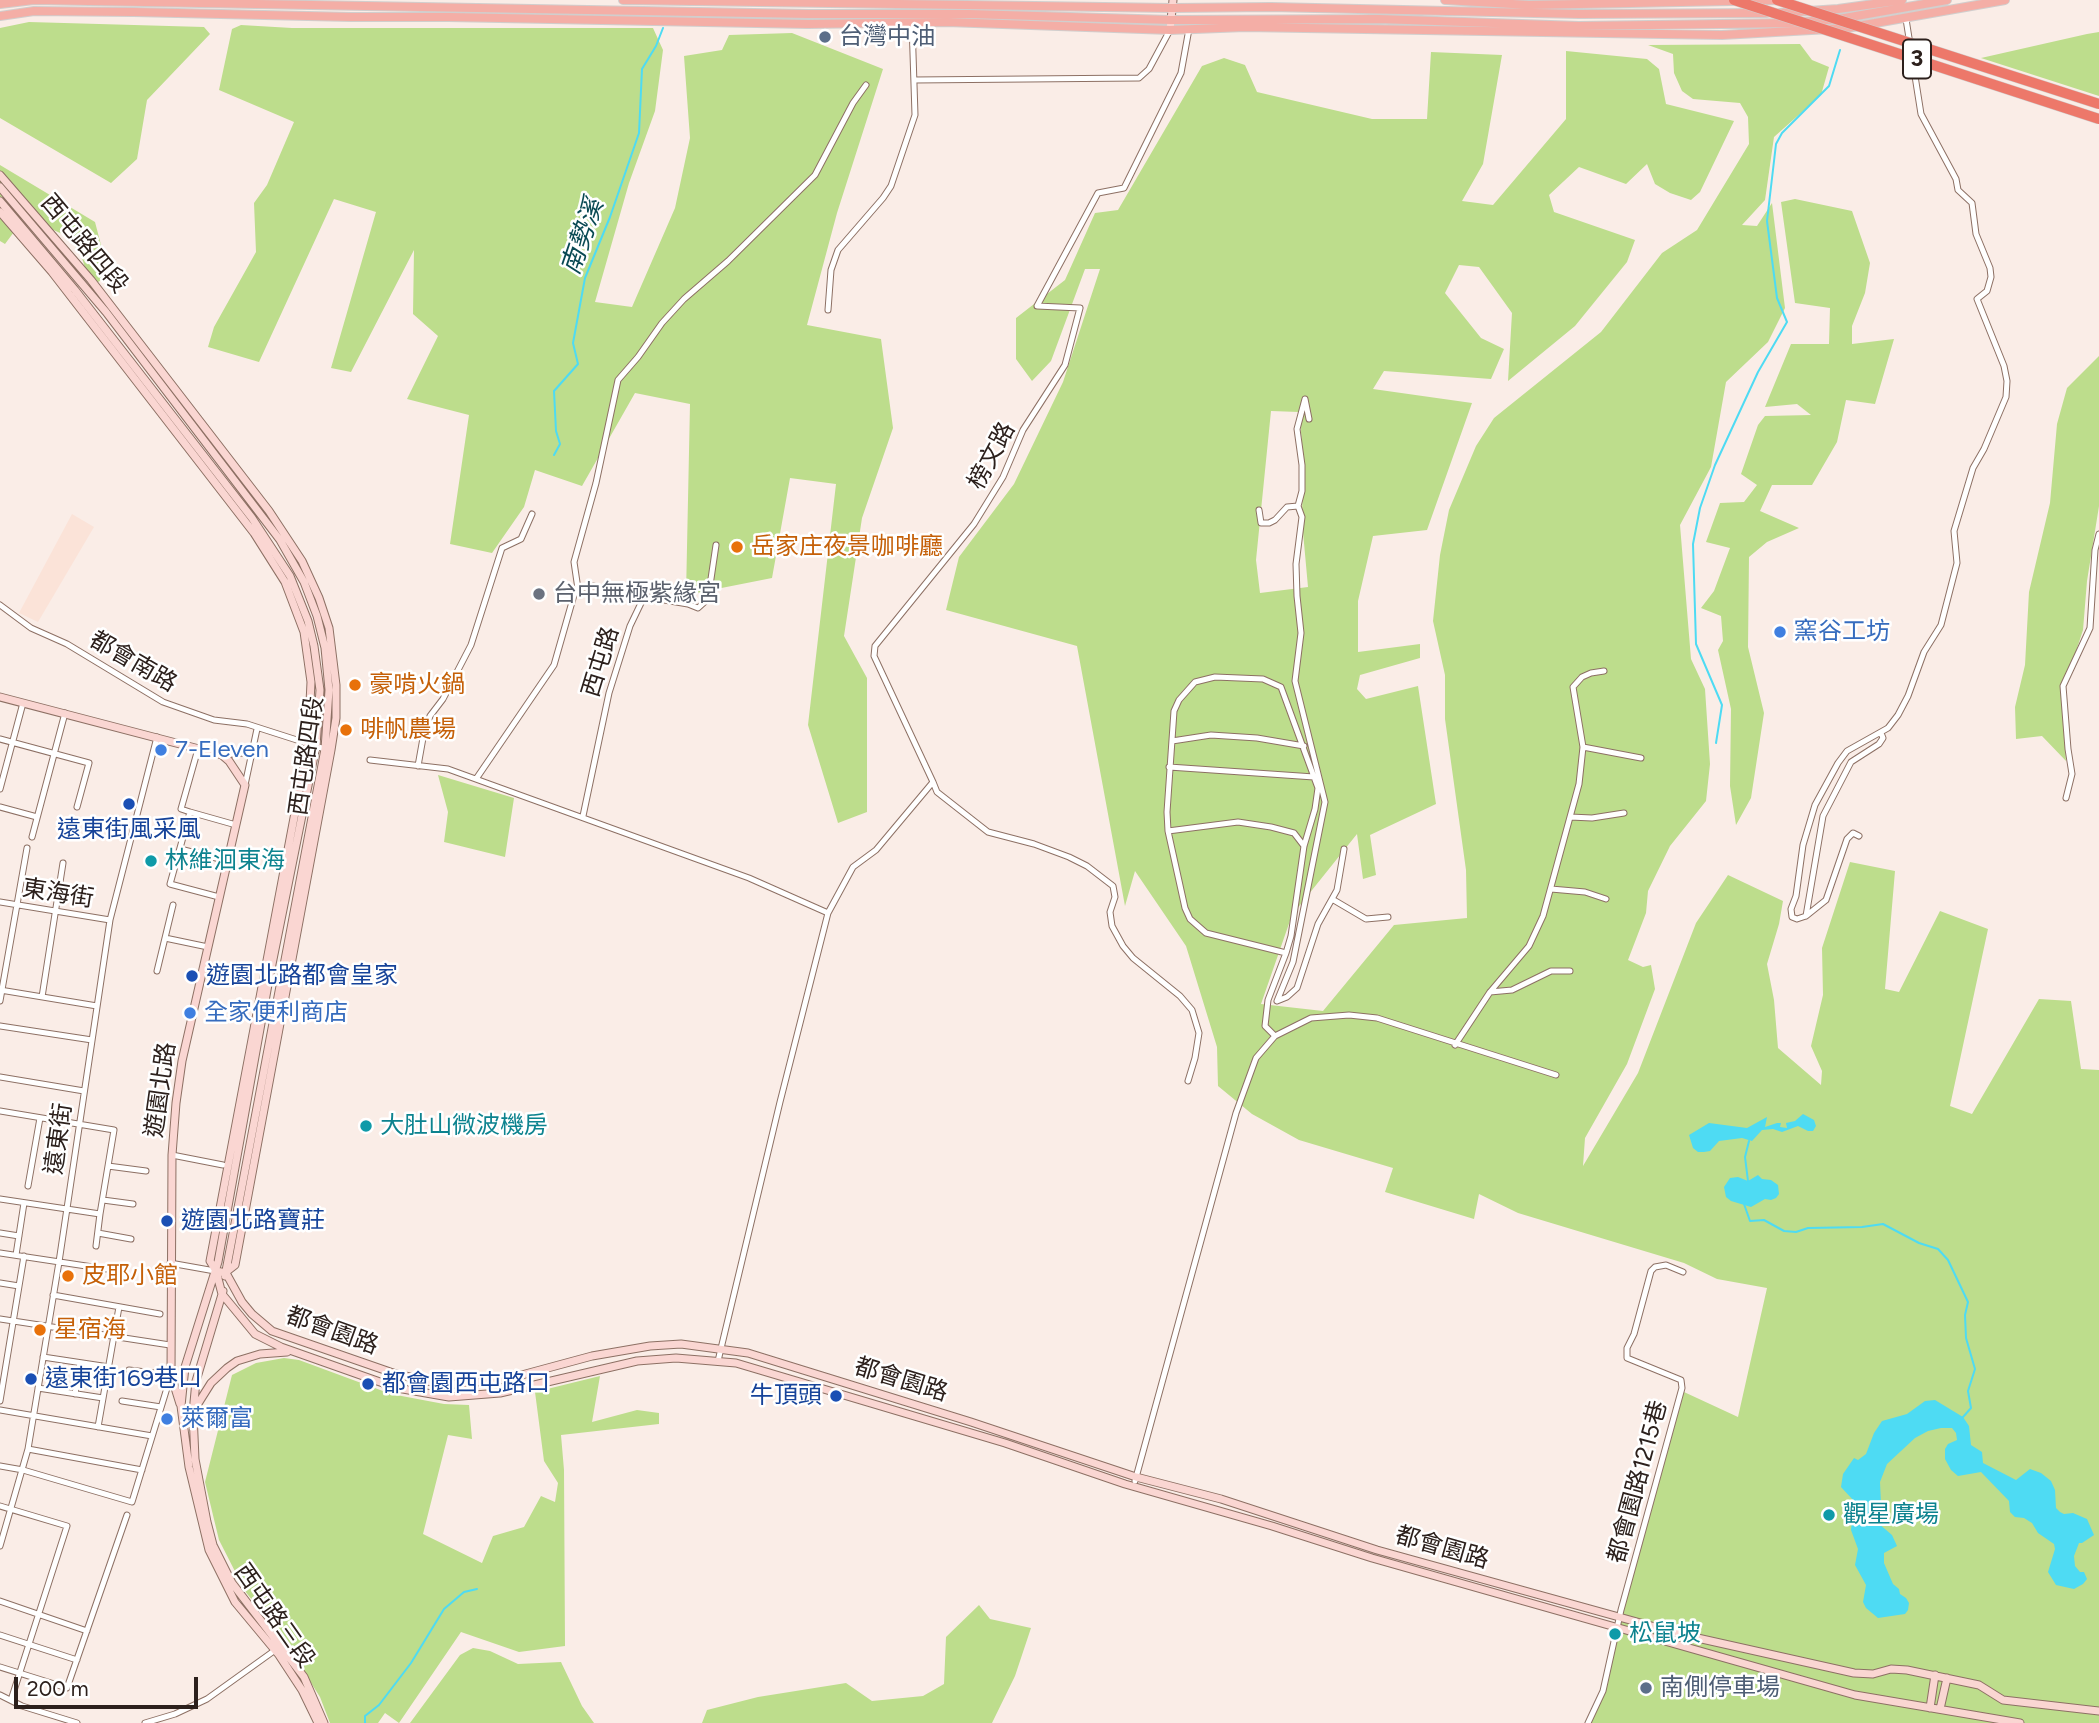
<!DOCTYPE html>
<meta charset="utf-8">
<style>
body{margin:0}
#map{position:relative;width:2099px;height:1723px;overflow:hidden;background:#faede7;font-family:Figtree,sans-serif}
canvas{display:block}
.scale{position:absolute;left:14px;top:1677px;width:184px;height:32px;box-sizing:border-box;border:4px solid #2c201c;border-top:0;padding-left:9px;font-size:21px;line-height:24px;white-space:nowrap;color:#2c201c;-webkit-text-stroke:5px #fff;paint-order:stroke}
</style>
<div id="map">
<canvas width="2099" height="1723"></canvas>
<div class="scale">200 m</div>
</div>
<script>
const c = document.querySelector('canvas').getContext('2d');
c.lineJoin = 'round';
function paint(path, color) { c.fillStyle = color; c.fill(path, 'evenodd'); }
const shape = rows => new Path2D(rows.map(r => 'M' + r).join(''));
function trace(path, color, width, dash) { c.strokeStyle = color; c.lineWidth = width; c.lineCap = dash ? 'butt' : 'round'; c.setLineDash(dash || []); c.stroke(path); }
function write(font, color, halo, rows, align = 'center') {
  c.font = font + ' Figtree,"Noto Sans TC",sans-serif'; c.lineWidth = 5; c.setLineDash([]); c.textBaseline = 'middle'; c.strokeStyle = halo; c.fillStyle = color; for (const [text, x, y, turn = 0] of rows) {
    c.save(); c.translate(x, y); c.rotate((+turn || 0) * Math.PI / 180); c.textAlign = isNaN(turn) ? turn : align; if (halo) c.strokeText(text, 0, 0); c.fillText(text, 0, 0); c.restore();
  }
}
paint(shape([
 [72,514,94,527,38,622,19,613]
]), '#fbe3d8');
paint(shape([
 [29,22,204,27,210,34,147,100,137,159,111,183,0,118,0,28],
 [241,25,292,28,653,28,663,50,655,111,629,183,595,302,632,307,675,208,690,138,684,56,722,50,729,35,792,33,883,69,837,213,807,325,881,339,893,428,862,518,844,636,867,678,867,812,838,823,808,725,836,484,790,478,772,578,686,595,690,404,635,393,582,486,535,470,524,507,492,553,450,544,469,415,407,399,438,336,413,314,414,250,351,372,331,368,376,212,334,199,259,362,208,347,214,327,256,252,254,203,267,185,294,122,219,90,232,29],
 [2099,32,2099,96,1981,58,2087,34],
 [1800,44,1812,60,1829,67,1821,95,1774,137,1765,200,1742,225,1757,226,1772,203,1785,308,1768,342,1726,382,1711,467,1680,525,1691,659,1705,689,1710,764,1706,801,1670,846,1648,891,1646,913,1628,960,1643,967,1651,965,1655,989,1627,1064,1585,1138,1583,1166,1638,1073,1696,923,1728,875,1783,901,1779,924,1767,964,1774,1000,1778,1048,1821,1085,1822,1071,1811,1046,1823,995,1822,948,1850,862,1895,871,1885,989,1899,992,1940,911,1988,929,1950,1106,1972,1114,2039,999,2071,1001,2081,1069,2099,1070,2099,1723,1591,1723,1606,1690,1623,1613,1684,1392,1738,1417,1767,1288,1717,1279,1684,1263,1518,1213,1479,1194,1474,1219,1385,1192,1393,1168,1299,1140,1252,1114,1218,1086,1217,1047,1186,946,1135,871,1125,906,1077,646,946,610,959,557,1014,484,1063,382,1100,269,1085,269,1051,361,1032,381,1016,359,1016,318,1065,280,1095,213,1118,210,1202,66,1224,58,1245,65,1257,92,1372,119,1427,119,1431,52,1502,55,1483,164,1462,201,1493,205,1566,119,1566,51,1647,59,1659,69,1666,104,1734,121,1700,192,1691,200,1670,193,1655,184,1647,164,1626,184,1579,167,1549,195,1554,212,1635,240,1627,262,1575,326,1508,381,1512,313,1479,267,1459,265,1445,293,1481,338,1504,349,1491,379,1384,371,1373,389,1472,403,1427,530,1373,536,1358,601,1358,652,1420,644,1420,658,1360,675,1357,689,1366,699,1418,686,1436,804,1370,835,1376,875,1363,879,1357,834,1292,915,1261,1004,1323,1011,1394,925,1467,918,1466,870,1445,719,1445,675,1433,621,1440,555,1449,510,1476,446,1494,418,1601,332,1662,253,1697,230,1749,144,1748,117,1740,103,1693,99,1682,91,1674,73,1673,54,1648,45],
 [1271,411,1299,412,1303,453,1302,521,1308,587,1260,593,1256,560],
 [0,165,95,222,106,264,101,280,90,288,83,261,71,238,25,217,5,244,0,241],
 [1795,199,1852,211,1870,263,1865,293,1852,326,1852,344,1894,339,1875,404,1846,400,1837,442,1812,485,1772,485,1760,511,1799,528,1767,542,1749,557,1748,647,1764,713,1751,798,1736,825,1730,786,1731,709,1718,650,1723,641,1721,616,1701,608,1714,591,1730,548,1706,542,1720,503,1744,502,1757,485,1741,474,1758,425,1765,416,1811,415,1797,404,1765,407,1791,344,1829,344,1830,308,1795,303,1781,202],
 [2099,356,2099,506,2087,581,2083,630,2062,694,2066,761,2042,736,2016,739,2015,707,2025,665,2029,592,2050,503,2057,424,2067,388],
 [438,775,514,798,505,857,444,842,448,812],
 [284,1358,299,1360,391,1394,444,1404,469,1405,472,1439,448,1435,423,1534,482,1563,493,1536,524,1527,541,1496,555,1502,558,1483,544,1461,535,1392,600,1376,592,1422,637,1410,659,1413,659,1424,561,1435,564,1470,565,1646,519,1652,461,1632,399,1723,385,1713,378,1723,330,1723,320,1697,287,1645,245,1591,219,1540,205,1482,232,1375,256,1363],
 [979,1605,990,1619,1031,1628,1015,1676,992,1723,702,1723,707,1710,758,1697,846,1683,872,1701,923,1696,944,1684,946,1637],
 [473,1648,490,1651,518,1664,561,1662,582,1706,594,1723,410,1723,460,1655]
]), '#bddd8c');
paint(shape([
 [1803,1114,1814,1120,1816,1126,1813,1131,1808,1131,1798,1126,1782,1132,1773,1129,1762,1130,1752,1141,1742,1138,1719,1141,1710,1151,1704,1152,1698,1152,1693,1148,1689,1135,1709,1123,1747,1128,1767,1117,1765,1127,1777,1123,1781,1123,1780,1127,1787,1128,1786,1123,1795,1121],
 [1758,1175,1762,1179,1771,1180,1778,1185,1779,1194,1776,1198,1771,1200,1765,1199,1751,1207,1731,1201,1726,1197,1724,1187,1730,1178,1738,1177,1748,1181],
 [1935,1400,1963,1417,1969,1426,1971,1445,1982,1452,1983,1463,2016,1480,2030,1469,2041,1473,2051,1481,2055,1490,2056,1508,2060,1512,2064,1514,2073,1513,2087,1519,2094,1535,2082,1543,2079,1543,2074,1556,2075,1566,2080,1572,2084,1572,2087,1579,2083,1584,2074,1589,2056,1585,2048,1572,2055,1549,2054,1544,2038,1533,2032,1523,2024,1518,2015,1517,2010,1512,2009,1501,1981,1472,1958,1476,1951,1470,1945,1459,1945,1449,1948,1444,1957,1440,1956,1433,1952,1428,1941,1428,1928,1431,1915,1438,1887,1464,1880,1482,1881,1504,1877,1513,1878,1523,1892,1535,1897,1546,1884,1553,1884,1563,1893,1584,1899,1589,1900,1594,1906,1598,1909,1603,1908,1610,1905,1614,1878,1618,1866,1608,1863,1602,1866,1585,1855,1565,1858,1549,1851,1530,1854,1501,1841,1487,1843,1474,1854,1458,1858,1460,1866,1454,1874,1433,1882,1421,1907,1414,1925,1401]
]), '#4edbf3');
trace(shape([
 [554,455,560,444,556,431,554,391,578,364,573,343,585,278,610,217,639,133,642,69,656,46,663,28],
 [1716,743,1722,705,1696,644,1693,544,1700,508,1715,465,1758,372,1787,322,1777,298,1767,221,1776,144,1782,133,1829,86,1840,50],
 [1748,1181,1745,1157,1749,1141],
 [1744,1204,1750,1221,1764,1220,1784,1231,1796,1232,1808,1228,1862,1227,1883,1224,1919,1243,1938,1249,1948,1260,1968,1302,1965,1315,1966,1338,1975,1369,1968,1391,1971,1408,1963,1417],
 [365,1723,365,1716,379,1705,411,1663,444,1609,464,1592,477,1589]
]), '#4edbf3', 2);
const street = shape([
 [914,80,1139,78,1149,69,1170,30],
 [828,310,831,270,838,250,883,198,891,186,915,115,912,23],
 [1309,419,1305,399,1297,429,1302,465,1302,491,1298,506,1302,517,1296,564,1297,596,1301,633,1295,681,1325,802,1293,962,1277,1001,1287,997,1297,988,1318,924,1337,890,1344,849],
 [1259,510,1261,523,1269,523,1275,520,1287,507,1298,506],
 [578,589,593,586,623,593],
 [0,605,31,628,67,644,163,702,214,720,247,724,328,750],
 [1881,733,1883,738,1879,744,1851,762,1823,816,1806,916,1797,919,1792,917,1791,909,1796,896,1803,845,1815,805,1838,763,1847,751,1888,728,1898,715,1908,696,1924,652,1941,625,1957,563,1954,531,1973,468,1984,449,2006,397,2007,381,2004,366,1977,299,1987,291,1991,277,1990,268,1976,234,1972,203,1958,190,1956,179,1921,114,1906,19],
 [0,739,89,763,77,807],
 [1172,741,1211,735,1257,738,1304,746],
 [1583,747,1641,758],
 [198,749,181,809,190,812,170,884,219,897],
 [222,755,254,752],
 [370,760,448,769,749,878,828,913,780,1102,718,1361],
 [418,766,423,738,430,716,443,699,471,645,502,548,521,539,532,514],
 [1169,767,1314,777],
 [476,779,554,665,574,595,578,589,574,562,596,483,618,380,638,357,662,323,684,299,728,261,815,175,853,103,866,85],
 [933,782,937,792,988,832,1034,844,1069,857,1087,866,1113,886,1115,897,1110,912,1112,926,1123,946,1133,958,1180,996,1192,1010,1199,1033,1195,1058,1188,1081],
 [245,785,257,729],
 [0,789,23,703],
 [2066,798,2072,774,2068,749,2063,686,2090,628,2095,550,2099,534],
 [0,807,37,817],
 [190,812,236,825],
 [583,816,609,693,630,626,643,599,623,593,688,604,698,608,708,599,716,545],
 [1570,817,1592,818,1624,813],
 [1168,831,1238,822,1271,827,1294,833,1304,846],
 [32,837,65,713],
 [180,849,228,861],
 [1551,889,1585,892,1606,899],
 [1332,899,1366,919,1388,917],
 [0,902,110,920],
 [828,913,853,867,876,850,933,782,874,656,875,646,974,524,1003,477,1023,430,1065,365,1080,308,1037,306,1098,193,1124,188,1181,73,1189,29],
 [1806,916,1826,900,1847,839,1853,833,1859,836],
 [165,938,208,947],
 [157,971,173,905],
 [0,990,97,1006],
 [1490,992,1512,990,1551,971,1570,971],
 [42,997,63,863],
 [0,1001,27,848],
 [0,1026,92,1040],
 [1275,1036,1265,1026,1268,1000,1286,953,1291,936,1304,846,1315,809,1318,788,1281,687,1263,679,1215,677,1195,682,1179,700,1174,711,1167,812,1168,831,1185,908,1190,919,1206,933,1286,953],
 [1455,1045,1490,992,1529,946,1543,916,1579,784,1583,747,1573,687,1582,677,1591,673,1604,671],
 [0,1077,84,1091],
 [0,1111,114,1130,100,1214,0,1199],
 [172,1155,223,1165],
 [108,1166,146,1171],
 [28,1186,40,1118],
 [103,1200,133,1204],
 [0,1233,19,1236],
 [98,1233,131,1239],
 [96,1246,100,1214],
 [0,1253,106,1269],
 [16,1255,24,1203],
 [170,1263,215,1271],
 [0,1283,19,1286],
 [53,1295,160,1314],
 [0,1319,170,1345],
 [43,1357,109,1367],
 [38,1388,103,1398],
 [75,1394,80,1363],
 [0,1401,24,1256],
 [122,1401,161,1407],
 [0,1410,152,1436],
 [98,1427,119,1307],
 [28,1449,142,1470],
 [0,1466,23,1470,132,1502,171,1375,129,1370],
 [1135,1481,1236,1113,1256,1058,1275,1036,1311,1018,1349,1015,1377,1018,1556,1075],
 [0,1506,67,1526,11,1700],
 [0,1546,28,1449,59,1262,110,920,157,737],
 [0,1601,87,1631],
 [0,1635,77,1660],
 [0,1667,67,1688,127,1515],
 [0,1695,22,1706,77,1723],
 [145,1723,175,1714,207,1699,278,1648],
 [1588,1723,1603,1691,1621,1610,1682,1388,1681,1380,1627,1358,1627,1348,1634,1334,1651,1271,1655,1267,1666,1265,1683,1272]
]);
const secondary = shape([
 [1170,30,1173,0],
 [0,175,91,280,269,511,302,561,319,598,329,628,336,685,336,718,331,750,235,1265,226,1272],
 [0,187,106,312,280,540,304,582,317,616,325,648,329,690,325,749,225,1276],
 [0,201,75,290,252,518,290,576,308,621,314,646,320,690,316,746,269,979,218,1262,185,1367,181,1406,189,1467,209,1550,235,1602,279,1655,302,1690,318,1723],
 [0,212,52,272,254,533,285,582,304,632,311,682,308,744,210,1261,216,1271,222,1294,255,1334,281,1347,397,1388,449,1397,500,1393,637,1361,676,1358,736,1363,1005,1443,1125,1484,1272,1526,1372,1558,1855,1695,2020,1723],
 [0,697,222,755,229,761,245,785,182,1061,176,1103,172,1155,171,1375,180,1404],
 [216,1271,226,1273,242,1302,252,1314,272,1331,396,1374,446,1385,507,1379,592,1356,650,1346,681,1344,748,1353,971,1422,1136,1477,1221,1499,1377,1550,1684,1635,1854,1673,1873,1674,1891,1669,1907,1670,1979,1685,2003,1700,2099,1711],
 [223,1291,196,1381,193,1413,195,1459,207,1522,213,1545,232,1583,304,1677,324,1723],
 [194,1410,211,1383,227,1368,237,1361,260,1354,287,1352],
 [1930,1708,1935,1675],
 [1940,1709,1947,1678]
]);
const primary = shape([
 [623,0,1172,8,1271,7,1579,14,1767,13],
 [1445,0,1529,5,1782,0],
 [0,4,34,0,809,14,969,14,1171,20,1378,19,1579,26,1791,23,1839,19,1947,0],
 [1780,13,1838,9,1902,0],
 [0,16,34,11,134,12,351,17,448,17,808,24,947,22,1170,30,1245,27,1722,35,1847,28,2005,0]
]);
trace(street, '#8d7064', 7);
trace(secondary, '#8d7064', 9);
trace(primary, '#d1cecd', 10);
trace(street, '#fff', 5);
trace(secondary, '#fad6d2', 7);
trace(primary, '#f4aea6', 8);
const highwayBridge = shape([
 [1734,0,2099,119],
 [1777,0,2099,104]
]);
trace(highwayBridge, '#d1cecd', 11, []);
trace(highwayBridge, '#ed786a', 10);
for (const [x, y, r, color] of [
 [825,37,7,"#5c6f8a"],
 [737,547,7,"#e8710a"],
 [539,594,7,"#6b7280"],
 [1780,632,7,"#3f7fe0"],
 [355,685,7,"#e8710a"],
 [346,730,7,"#e8710a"],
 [161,750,7,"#3f7fe0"],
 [129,804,7,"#1a4fb4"],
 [151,861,7,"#0f9aa8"],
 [192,976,7,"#1a4fb4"],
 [190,1013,7,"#3f7fe0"],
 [366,1126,7,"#0f9aa8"],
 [167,1221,7,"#1a4fb4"],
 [68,1276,7,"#e8710a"],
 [40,1330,7,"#e8710a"],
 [31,1379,7,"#1a4fb4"],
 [368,1384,7,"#1a4fb4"],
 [836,1396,7,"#1a4fb4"],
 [167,1419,7,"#3f7fe0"],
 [1829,1515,7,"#0f9aa8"],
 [1615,1634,7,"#0f9aa8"],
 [1646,1688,7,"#5c6f8a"]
]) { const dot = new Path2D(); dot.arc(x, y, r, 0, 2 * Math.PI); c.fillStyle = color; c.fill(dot); trace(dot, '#fff', 2.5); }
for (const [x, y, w] of [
 [1917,59,28]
]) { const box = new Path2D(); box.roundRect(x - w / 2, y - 19.5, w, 39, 5); c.fillStyle = '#fff'; c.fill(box); trace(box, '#2c201c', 2); }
write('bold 23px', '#2c201c', null, [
 ["3",1917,59]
]);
write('24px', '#4e5e75', '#fff', [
 ["台灣中油",839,37],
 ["南側停車場",1660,1688]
], 'left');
write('24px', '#2c201c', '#fff', [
 ["西屯路四段",84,244,50],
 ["榜文路",992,456,-62],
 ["都會南路",133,662,30],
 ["西屯路",601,662,-73],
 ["西屯路四段",307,756,-82],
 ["東海街",58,894,9],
 ["遊園北路",161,1090,-82],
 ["遠東街",59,1139,-82],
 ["都會園路",332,1331,20],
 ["都會園路",901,1380,17],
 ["都會園路1215巷",1638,1482,-75],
 ["都會園路",1442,1548,16],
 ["西屯路三段",274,1616,55]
]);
write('24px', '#c56008', '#fff', [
 ["岳家庄夜景咖啡廳",751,547],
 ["豪啃火鍋",369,685],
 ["啡帆農場",360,730],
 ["皮耶小館",82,1276],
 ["星宿海",54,1330]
], 'left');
write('24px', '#5b616d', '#fff', [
 ["台中無極紫緣宮",553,594]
], 'left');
write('24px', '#366cbe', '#fff', [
 ["窯谷工坊",1794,632],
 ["7-Eleven",175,750],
 ["全家便利商店",204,1013],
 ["萊爾富",181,1419]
], 'left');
write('24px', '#164399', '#fff', [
 ["遠東街風采風",129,830,"center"],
 ["遊園北路都會皇家",206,976],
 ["遊園北路寶莊",181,1221],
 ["遠東街169巷口",45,1379],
 ["都會園西屯路口",382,1384],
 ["牛頂頭",822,1396,"right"]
], 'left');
write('24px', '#0d838f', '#fff', [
 ["林維洄東海",165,861],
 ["大肚山微波機房",380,1126],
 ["觀星廣場",1843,1515],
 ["松鼠坡",1629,1634]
], 'left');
write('italic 26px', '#094953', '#fff', [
 ["南勢溪",583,237,-71]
]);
</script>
